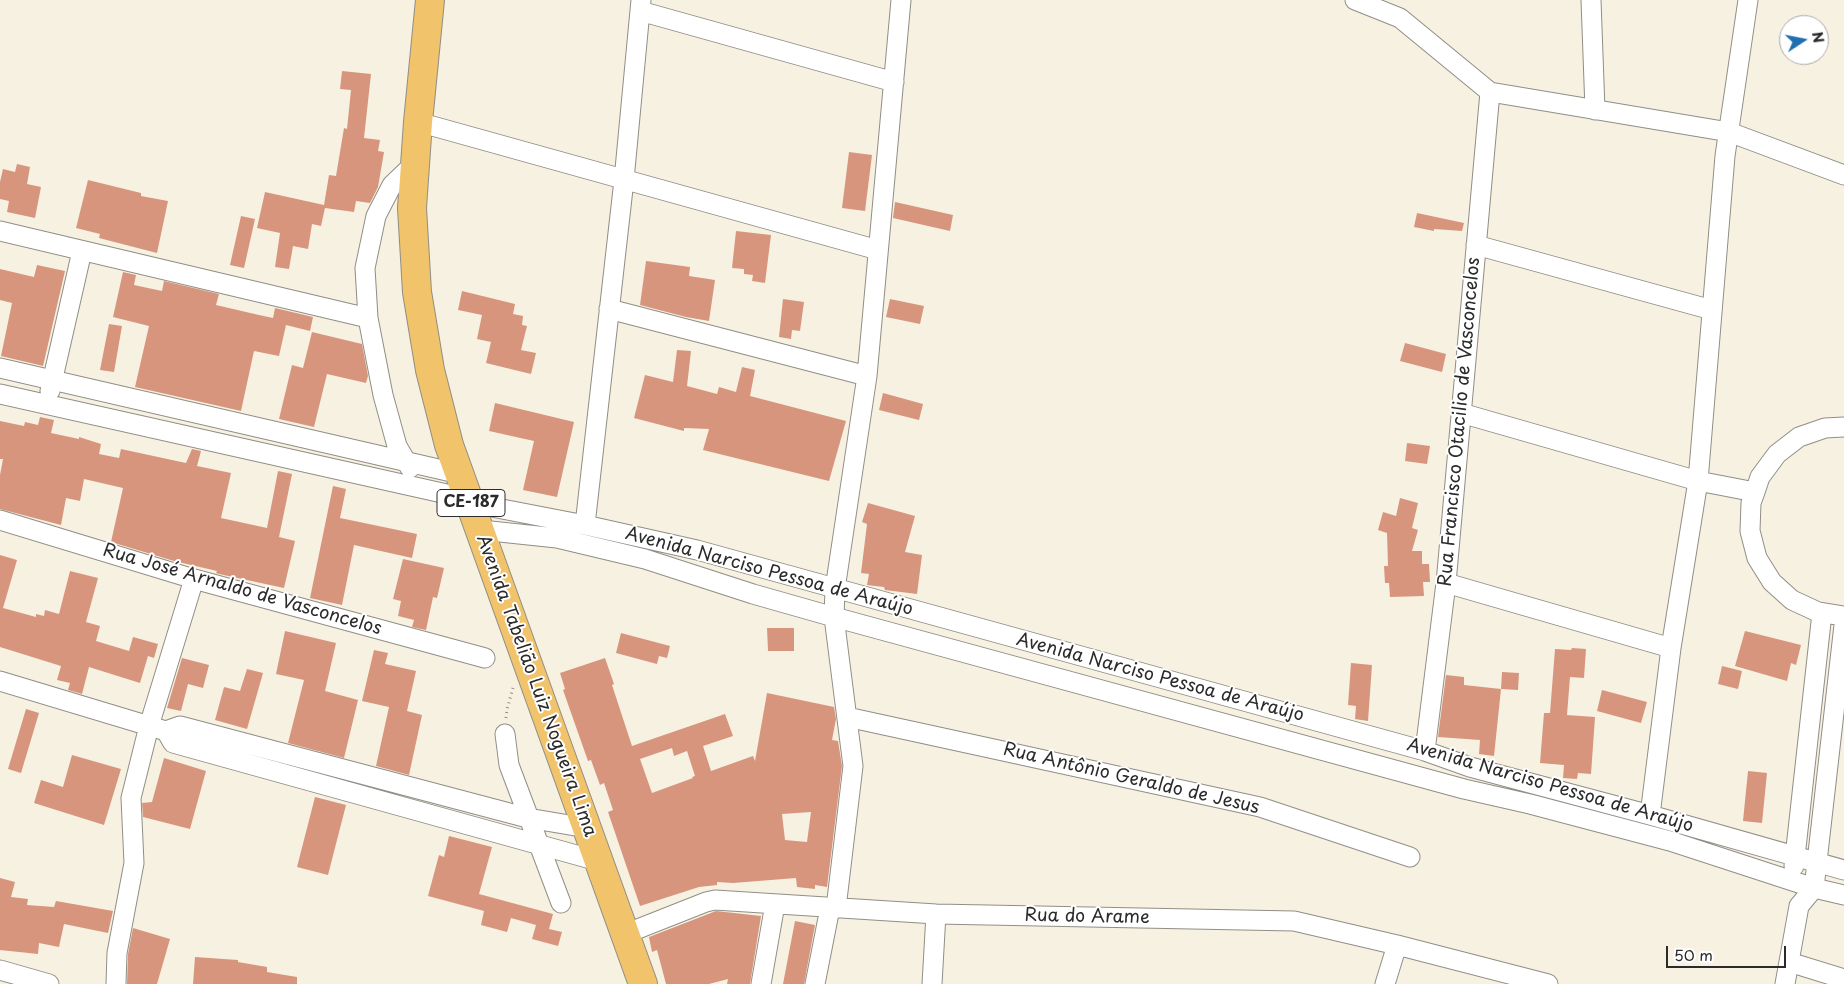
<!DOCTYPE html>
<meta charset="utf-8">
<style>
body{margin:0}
#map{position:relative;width:1844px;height:984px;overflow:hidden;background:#f7f1e2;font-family:"Playpen Sans",sans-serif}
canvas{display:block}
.north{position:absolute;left:1779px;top:15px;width:50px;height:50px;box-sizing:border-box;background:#fff;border:1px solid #aaa;border-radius:50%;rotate:79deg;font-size:14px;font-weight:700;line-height:20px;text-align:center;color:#2b2b2b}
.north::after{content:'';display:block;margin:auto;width:18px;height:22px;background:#1f6fb2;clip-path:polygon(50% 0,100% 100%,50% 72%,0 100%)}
.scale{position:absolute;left:1666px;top:946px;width:120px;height:22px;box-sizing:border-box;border:2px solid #2b2b2b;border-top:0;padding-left:6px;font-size:15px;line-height:18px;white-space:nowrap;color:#2b2b2b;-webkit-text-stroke:4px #fff;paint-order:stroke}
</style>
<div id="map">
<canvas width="1844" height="984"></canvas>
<div class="north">N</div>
<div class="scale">50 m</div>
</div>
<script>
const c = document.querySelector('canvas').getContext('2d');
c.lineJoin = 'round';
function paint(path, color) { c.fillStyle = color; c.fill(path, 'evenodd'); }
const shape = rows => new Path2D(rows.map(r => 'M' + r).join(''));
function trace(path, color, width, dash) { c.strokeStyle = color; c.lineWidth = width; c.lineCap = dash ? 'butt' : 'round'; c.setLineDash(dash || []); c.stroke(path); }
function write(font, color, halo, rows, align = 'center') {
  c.font = font + ' "Playpen Sans",sans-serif'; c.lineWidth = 4; c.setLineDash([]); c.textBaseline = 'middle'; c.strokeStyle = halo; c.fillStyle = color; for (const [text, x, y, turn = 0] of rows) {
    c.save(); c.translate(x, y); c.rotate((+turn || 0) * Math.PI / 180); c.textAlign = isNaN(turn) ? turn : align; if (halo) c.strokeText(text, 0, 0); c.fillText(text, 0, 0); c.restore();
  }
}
paint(shape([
 [342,71,371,74,364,138,380,140,378,151,384,152,378,187,370,203,356,201,354,212,325,208,321,226,312,224,308,249,293,246,289,269,275,267,280,233,257,228,265,192,324,205,329,175,336,176,344,128,347,129,351,90,340,89],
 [849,152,872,155,865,211,842,208],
 [17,164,30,167,27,184,41,187,35,218,7,212,9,201,0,199,0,182,3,169,15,172],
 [88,180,141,193,141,196,168,201,157,253,99,238,100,234,76,228],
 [895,202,953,215,950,231,893,218],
 [1417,213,1464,223,1462,231,1434,229,1434,231,1414,227],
 [241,216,255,219,244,268,230,265],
 [736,231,771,235,765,283,752,281,753,275,744,274,744,269,732,268],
 [646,261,690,267,689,276,715,280,709,321,686,317,640,305],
 [37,265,65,271,43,366,1,356,12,303,0,300,0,269,34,277],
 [123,272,136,275,134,285,162,291,164,281,219,294,216,305,259,315,273,318,275,308,313,317,310,331,286,325,279,356,254,351,241,411,135,387,149,326,113,317],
 [462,291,515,304,513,314,523,316,522,325,527,326,521,350,536,353,531,374,486,363,491,342,477,339,482,315,458,310],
 [783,299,804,302,800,331,792,330,791,339,779,337],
 [890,299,924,306,920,324,886,317],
 [109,324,122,326,114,372,100,370],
 [312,332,362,344,368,376,366,383,327,374,314,427,279,419,292,365,303,368],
 [1405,343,1446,354,1442,372,1400,361],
 [677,350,691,351,687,386,717,394,719,387,736,392,742,367,755,370,750,396,846,421,829,481,703,450,709,429,684,428,684,431,634,418,645,375,673,382],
 [883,393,923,404,919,420,879,410],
 [495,403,574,422,557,497,523,490,534,441,489,431],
 [40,417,54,420,51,433,79,439,79,437,101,444,99,454,119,458,121,449,186,463,192,449,201,451,197,466,231,473,221,518,267,528,278,471,292,474,279,537,295,541,284,588,219,574,216,573,217,571,174,561,111,542,123,488,84,479,80,501,66,498,61,525,0,509,0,475,3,459,0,459,0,421,24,426,25,422,38,425],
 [1407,443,1430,446,1427,464,1405,461],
 [333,486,346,489,340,518,417,534,412,558,354,545,342,605,310,598],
 [1400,498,1418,503,1412,528,1418,530,1412,551,1422,551,1422,564,1429,564,1430,582,1423,582,1424,596,1390,597,1389,583,1385,583,1384,566,1388,566,1387,533,1378,530,1383,512,1396,516],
 [868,503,915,516,905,552,922,555,917,594,885,590,884,587,867,585,869,574,861,573,867,524,862,522],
 [0,555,17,560,3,608,36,617,36,614,44,616,45,610,59,614,70,571,98,578,86,622,100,626,96,641,129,651,133,637,158,644,154,658,148,656,140,683,89,667,82,694,68,690,70,683,57,680,61,666,0,647],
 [403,559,444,568,437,598,433,597,426,630,412,627,414,620,398,616,401,601,393,599],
 [767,628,794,628,794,651,768,651],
 [285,631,336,643,325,691,358,700,344,758,288,743,304,680,276,674],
 [1745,631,1801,645,1796,665,1791,663,1787,681,1735,666],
 [621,633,670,646,667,658,659,656,657,664,616,653],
 [1572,648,1586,649,1584,678,1570,677,1567,715,1595,717,1591,774,1578,773,1577,779,1563,778,1564,765,1540,763,1544,713,1550,713,1555,649,1571,650],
 [374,650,388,653,385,664,416,671,407,711,422,715,409,775,376,766,389,707,362,701],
 [182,658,209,665,203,688,188,684,181,711,167,708],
 [605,658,614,684,612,685,632,746,725,714,733,736,703,746,711,771,753,756,755,761,767,693,834,707,836,719,832,740,838,741,842,766,827,887,815,885,815,889,797,887,796,878,733,883,717,882,717,885,699,887,640,906,608,812,613,810,604,783,600,785,591,760,588,761,563,690,565,689,560,673],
 [672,748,674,756,687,751,695,776,692,777,693,778,652,793,640,759],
 [811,812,807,842,785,840,782,814],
 [1351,663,1372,665,1368,721,1355,719,1356,706,1348,705],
 [1722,666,1742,671,1738,689,1718,684],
 [247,669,263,673,247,729,215,720,224,687,240,691],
 [1502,672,1519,673,1518,690,1501,689],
 [1446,675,1464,677,1464,685,1501,689,1494,756,1479,754,1480,740,1438,737],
 [1602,690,1647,702,1641,723,1597,711],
 [26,709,39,713,21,773,8,769],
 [72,755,121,769,104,825,34,803,41,780,63,787],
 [164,758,206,771,190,829,143,817,142,803,152,802],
 [1748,771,1767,773,1762,823,1743,821],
 [315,797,346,805,328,875,297,867],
 [449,836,492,847,479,894,553,914,549,929,562,932,558,946,532,939,536,925,511,918,507,932,481,925,484,911,428,896,439,855,444,857],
 [0,878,15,882,11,897,28,899,27,905,54,907,56,901,113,911,108,933,64,924,59,947,39,943,38,954,0,950],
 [716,911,761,916,750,984,727,984,728,979,709,984,666,984,657,950,652,952,649,937],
 [795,921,815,925,804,984,783,984],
 [133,928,170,939,157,984,127,984,128,954],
 [195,957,238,960,238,962,267,967,267,972,297,977,297,984,193,984]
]), '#d8957d');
const street = shape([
 [1355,0,1400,18,1490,92,1729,132,1844,175],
 [1591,0,1595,110],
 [640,11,894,82],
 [418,122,878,250],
 [0,231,368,318],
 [1476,245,1712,310],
 [609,309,867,376],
 [0,368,460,474],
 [50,391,82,251],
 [0,394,469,499],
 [1461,413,1698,481,1755,492],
 [1844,427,1825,428,1799,437,1777,454,1760,477,1755,492,1751,503,1750,531,1757,558,1772,582,1792,600,1818,612,1844,616],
 [410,468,397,446,383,395,368,318,365,268,376,216,392,185,415,163],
 [471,503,585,525,697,550,1425,751,1470,767,1650,815,1844,870],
 [0,520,194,579,485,658],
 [585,525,624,180,641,0],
 [481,530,557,538,645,559,753,594,834,617,1464,789,1530,804,1670,841,1814,888,1844,895],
 [1446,583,1671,648],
 [0,681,166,731,180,726,528,818,587,828],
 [847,717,1260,807,1410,857],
 [166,731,173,743,598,861],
 [505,734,509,765,561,903],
 [1425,751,1446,583,1490,92],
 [1650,815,1671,648,1698,481,1725,156,1748,0],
 [1794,866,1822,613],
 [836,908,853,766,834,617,835,589,867,376,901,0],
 [625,934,706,902,715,900,936,914,1294,921,1397,945,1548,984],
 [1789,962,1844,979],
 [0,970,49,984],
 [116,984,117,953,134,863,131,798,149,726,194,579],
 [761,984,775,904],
 [815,984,830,908],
 [932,984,936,914],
 [1385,984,1397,945],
 [1785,984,1799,906,1814,888,1844,625]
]);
const highway = shape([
 [430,0,418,122,412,208,417,292,430,370,449,445,643,984]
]);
trace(street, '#918e86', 21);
trace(highway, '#918e86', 30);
trace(shape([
 [506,718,507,709,513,688]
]), '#918e86', 3, [1, 4]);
trace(street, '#fff', 19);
trace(highway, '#f1c36a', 28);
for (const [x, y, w] of [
 [471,503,68]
]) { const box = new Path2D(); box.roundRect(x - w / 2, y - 13.5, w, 27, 4); c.fillStyle = '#fff'; c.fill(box); trace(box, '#2b2b2b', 1); }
write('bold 16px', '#2b2b2b', null, [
 ["CE-187",471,503]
]);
write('18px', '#2b2b2b', '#fff', [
 ["Rua Francisco Otacilio de Vasconcelos",1460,422,-85],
 ["Avenida Narciso Pessoa de Araújo",769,572,15],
 ["Rua José Arnaldo de Vasconcelos",242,590,16],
 ["Avenida Narciso Pessoa de Araújo",1160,678,15],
 ["Avenida Tabelião Luiz Nogueira Lima",536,686,70],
 ["Rua Antônio Geraldo de Jesus",1131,779,13],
 ["Avenida Narciso Pessoa de Araújo",1550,786,16],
 ["Rua do Arame",1087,917,1]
]);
</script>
